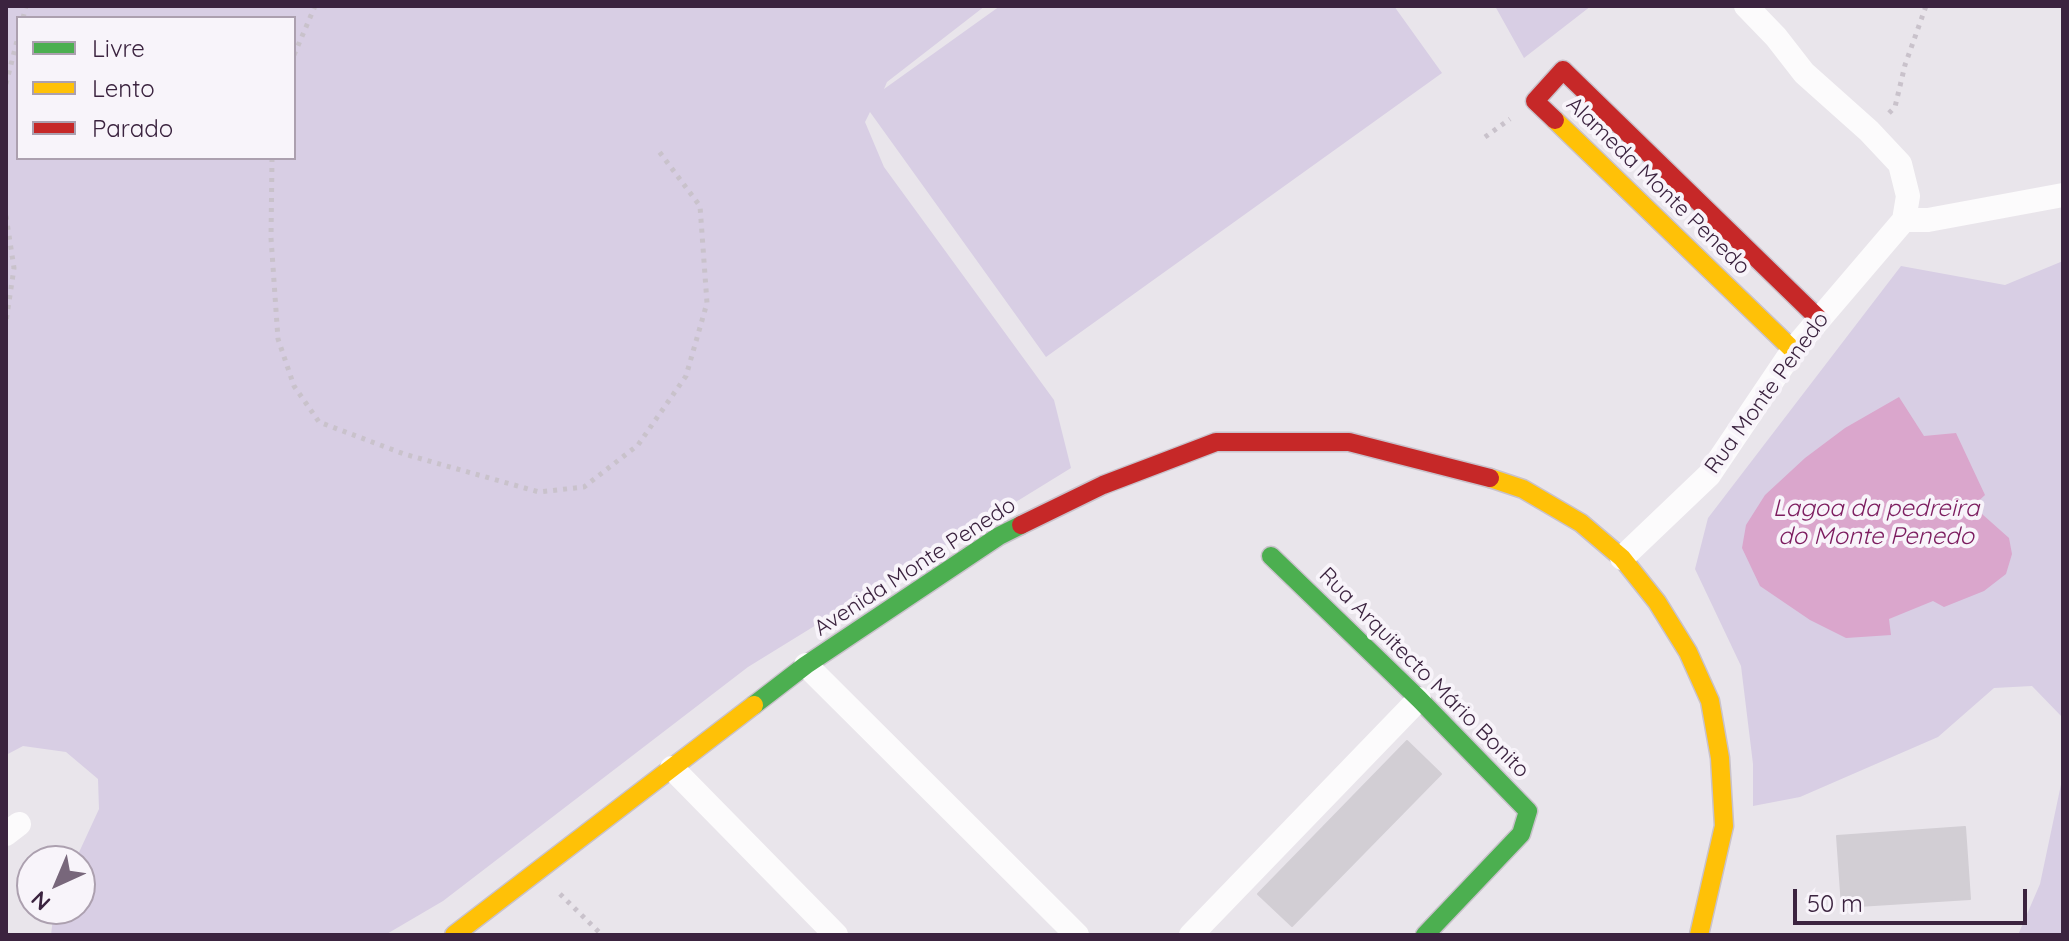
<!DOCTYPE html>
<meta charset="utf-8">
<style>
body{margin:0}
#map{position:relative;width:2069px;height:941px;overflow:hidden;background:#e9e5eb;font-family:Quicksand,sans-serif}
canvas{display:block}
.frame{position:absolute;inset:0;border:8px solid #3b233f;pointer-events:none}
.legend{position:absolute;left:16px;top:16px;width:280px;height:144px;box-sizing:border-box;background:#f8f4fa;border:2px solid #aca0af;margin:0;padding:10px 14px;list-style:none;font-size:24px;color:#3b233f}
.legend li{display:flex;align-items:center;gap:16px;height:40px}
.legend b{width:40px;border:2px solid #aca0af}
.north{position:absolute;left:16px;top:845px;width:80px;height:80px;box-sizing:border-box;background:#f8f4fa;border:2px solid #aca0af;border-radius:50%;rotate:224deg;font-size:22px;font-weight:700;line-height:32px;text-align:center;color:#3b233f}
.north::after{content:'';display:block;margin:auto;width:28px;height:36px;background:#78677b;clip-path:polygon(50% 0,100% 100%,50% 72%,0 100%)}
.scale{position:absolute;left:1793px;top:889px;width:234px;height:36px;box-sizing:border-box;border:4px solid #3b233f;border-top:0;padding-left:10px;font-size:24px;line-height:28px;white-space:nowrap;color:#3b233f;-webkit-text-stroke:6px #f8f4fa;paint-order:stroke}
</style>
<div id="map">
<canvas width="2069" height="941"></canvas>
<div class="frame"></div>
<ul class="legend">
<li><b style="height:10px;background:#4caf50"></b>Livre</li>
<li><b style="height:10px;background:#ffc107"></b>Lento</li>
<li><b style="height:10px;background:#c62828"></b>Parado</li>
</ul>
<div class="north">N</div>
<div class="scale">50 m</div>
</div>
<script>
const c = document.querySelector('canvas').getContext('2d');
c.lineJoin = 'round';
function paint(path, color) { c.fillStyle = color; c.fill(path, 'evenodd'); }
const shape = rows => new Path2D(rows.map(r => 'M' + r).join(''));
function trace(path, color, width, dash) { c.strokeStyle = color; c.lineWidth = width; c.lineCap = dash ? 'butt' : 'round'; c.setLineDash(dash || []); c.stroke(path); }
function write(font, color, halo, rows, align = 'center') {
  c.font = font + ' Quicksand,sans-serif'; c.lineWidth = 8; c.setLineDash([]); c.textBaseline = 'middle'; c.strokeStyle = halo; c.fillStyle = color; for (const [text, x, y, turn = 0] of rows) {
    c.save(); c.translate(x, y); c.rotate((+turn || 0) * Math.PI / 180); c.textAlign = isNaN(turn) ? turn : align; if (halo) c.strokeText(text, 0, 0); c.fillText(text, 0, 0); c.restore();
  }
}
paint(shape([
 [6,6,985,6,887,82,884,89,1000,6,1394,6,1442,73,1046,357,870,112,865,122,884,167,1054,400,1071,468,748,667,443,901,385,935,51,935,54,909,80,909,80,861,75,861,99,809,98,779,66,752,23,746,6,755],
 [18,18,294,18,294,158,18,158],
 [1495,6,1591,6,1524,58],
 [2063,261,2063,718,2032,686,1994,688,1938,737,1800,797,1753,806,1753,764,1741,666,1695,569,1708,518,1901,266,2005,285],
 [2063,775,2063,935,2018,935,2040,884]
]), '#d8cee4');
paint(shape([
 [1899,397,1924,436,1956,433,1985,495,1973,506,2009,538,2012,554,2006,574,1984,591,1944,607,1933,601,1889,619,1891,635,1846,638,1810,620,1760,586,1742,548,1746,525,1765,495,1805,458,1845,428]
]), '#daa6cc');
const building = shape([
 [1407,741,1441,774,1292,926,1258,894,1407,741],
 [1965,827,1970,899,1842,907,1837,836,1965,827]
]);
paint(building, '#d2ced4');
trace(building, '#d2ced4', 2);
const fast = shape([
 [1271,556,1419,699,1528,811,1521,834,1425,935],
 [754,705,806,665,999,536,1021,525]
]);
const slow = shape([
 [1555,120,1793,350],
 [1490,478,1523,489,1581,523,1622,558,1657,602,1688,652,1710,701,1720,758,1724,826,1699,935],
 [454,935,754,705]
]);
const jam = shape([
 [1555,120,1535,101,1563,70,1818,318],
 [1021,525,1103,485,1216,442,1349,442,1490,478]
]);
trace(fast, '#c9c2cb', 21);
trace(slow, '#c9c2cb', 21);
trace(jam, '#c9c2cb', 21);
trace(shape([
 [23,18,26,6],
 [294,55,315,6],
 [6,84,18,37],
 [1889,113,1895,107,1905,65,1926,6],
 [1485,137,1510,119],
 [272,158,271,238,278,339,294,386,319,422,404,454,539,492,584,487,638,445,686,376,707,303,700,206,658,150],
 [6,216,14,268,6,322],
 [560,894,602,935]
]), '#c9c2cb', 5, [4, 6]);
trace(shape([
 [1746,6,1776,37,1804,73,1869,131,1900,164,1908,196,1904,220],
 [1904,220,1928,220,2063,195],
 [1622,558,1709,475,1793,350,1904,220],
 [806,665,1077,935],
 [672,768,836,935],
 [6,834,19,824],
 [1191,935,1419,699]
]), '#fcfbfc', 24);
trace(fast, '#4caf50', 18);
trace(slow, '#ffc107', 18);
trace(jam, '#c62828', 18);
write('22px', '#3b233f', '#f8f4fa', [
 ["Alameda Monte Penedo",1658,186,44],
 ["Rua Monte Penedo",1767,393,-54],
 ["Avenida Monte Penedo",915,567,-33],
 ["Rua Arquitecto Mário Bonito",1424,673,45]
]);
write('italic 24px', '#7c1c5f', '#f8f4fa', [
 ["Lagoa da pedreira",1876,509],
 ["do Monte Penedo",1876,537]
]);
</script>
